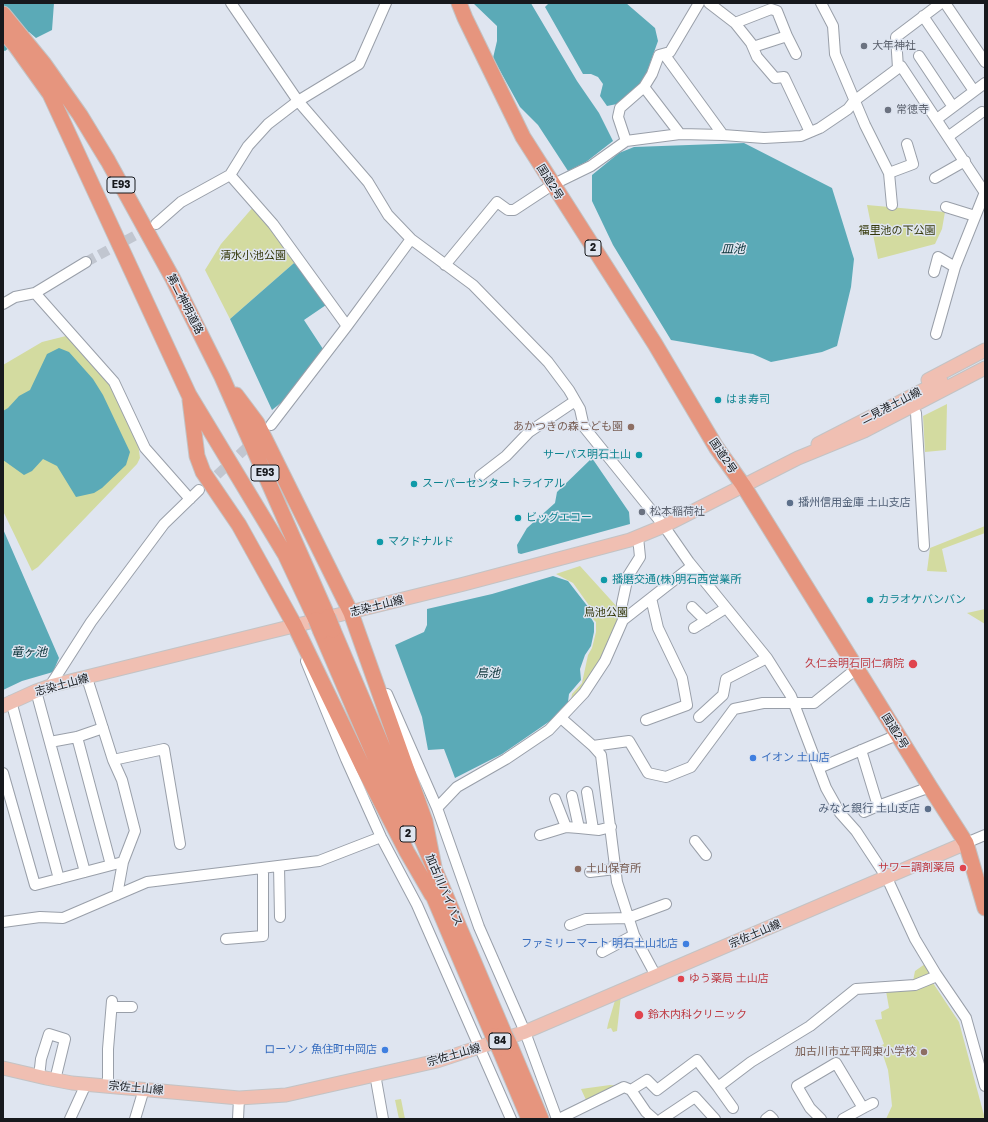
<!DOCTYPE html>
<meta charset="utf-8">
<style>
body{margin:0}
#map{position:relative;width:988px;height:1122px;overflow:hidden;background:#dfe5f0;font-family:"Golos Text",sans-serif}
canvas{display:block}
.frame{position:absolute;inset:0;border:4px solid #17191d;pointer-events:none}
</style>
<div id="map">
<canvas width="988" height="1122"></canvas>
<div class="frame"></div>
</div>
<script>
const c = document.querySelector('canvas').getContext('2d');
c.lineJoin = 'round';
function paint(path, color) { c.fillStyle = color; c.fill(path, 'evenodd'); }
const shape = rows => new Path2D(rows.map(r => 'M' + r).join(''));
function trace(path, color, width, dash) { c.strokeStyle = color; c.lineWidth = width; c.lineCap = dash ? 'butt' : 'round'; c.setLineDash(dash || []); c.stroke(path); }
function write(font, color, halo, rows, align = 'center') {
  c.font = font + ' "Golos Text","Noto Sans JP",sans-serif'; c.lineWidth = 3; c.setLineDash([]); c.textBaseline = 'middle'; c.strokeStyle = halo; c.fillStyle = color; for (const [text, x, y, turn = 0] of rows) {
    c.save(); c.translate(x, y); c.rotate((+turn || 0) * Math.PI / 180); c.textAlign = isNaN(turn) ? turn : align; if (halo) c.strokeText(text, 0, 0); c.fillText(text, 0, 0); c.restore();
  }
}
paint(shape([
 [867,205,945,212,942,229,935,244,878,259],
 [254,206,298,263,296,265,294,263,230,319,205,270,221,244],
 [66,336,104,376,120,401,137,436,140,458,137,464,38,567,32,571,3,511,3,365,42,342],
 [947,404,946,450,925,452,923,416],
 [985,526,985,533,942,549,947,572,927,571,930,548],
 [580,566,619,609,621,620,591,678,571,700,572,694,582,683,588,655,592,648,596,632,596,622,593,619,593,611,573,583,556,574],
 [985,609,985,624,967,613],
 [925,964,932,977,913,981,915,971],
 [933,983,959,1022,985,1119,886,1119,892,1106,890,1086,888,1070,880,1046,884,1044,875,1020,882,1019,881,1012,889,1008,886,991,915,989],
 [621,995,617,1031,613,1032,611,1028,607,1029,608,1024,616,997],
 [610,1085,621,1086,586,1100,581,1089],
 [401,1099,405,1119,399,1119,395,1100]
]), '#d3dba0');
paint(shape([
 [3,3,54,3,52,30,36,38,29,32,5,51,3,50],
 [473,3,531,3,532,5,577,81,599,113,613,141,586,162,568,171,538,125,520,107,493,58,497,41,497,26],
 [549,3,626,3,655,28,658,41,644,80,617,104,607,106,600,96,603,84,598,77,591,74,583,74,545,7],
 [744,143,832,188,854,259,851,287,837,346,822,352,771,362,753,354,671,340,613,245,592,201,592,175,619,153,634,147],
 [294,263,296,265,298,263,326,305,304,320,323,349,282,402,272,410,230,319],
 [59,348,69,352,93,379,103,395,130,452,126,465,102,488,94,493,76,497,57,466,43,459,32,471,24,475,3,460,3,411,8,408,19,396,30,390,47,354],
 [592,458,629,512,630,524,521,554,518,553,517,545,527,528,555,503,557,492],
 [3,529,59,658,53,672,22,681,3,690],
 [553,576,568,581,592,612,590,616,594,623,594,632,591,646,585,655,580,669,581,680,569,694,568,702,550,721,502,754,455,778,444,749,428,750,422,717,395,645,424,632,427,625,427,609,492,594]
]), '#5baab7');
trace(shape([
 [86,262,151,227],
 [206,485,255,440]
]), '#c1c6d0', 10, [10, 5]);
const minor = shape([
 [231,3,298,101,368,182,388,215,411,239,473,285,548,362,569,390,580,409,584,427,664,526,689,562,767,658,791,696,826,788,840,813,856,831,887,878,915,939,936,974,966,1018,985,1086],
 [709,3,735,23,751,43,757,57,775,78,784,77,810,132],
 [821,3,833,26,835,54,865,125,889,173,892,205],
 [945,3,985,62],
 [923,16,974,91],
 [735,23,771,9,777,11,787,36,753,47],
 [787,36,796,54],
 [664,54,723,135],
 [919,56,953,107],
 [898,68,896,37,941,3],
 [644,87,680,134],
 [937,119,985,83],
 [949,136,982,112],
 [626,141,618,117,620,108,644,87,652,74,659,55,670,52,699,3],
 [889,173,913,164,907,144],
 [230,175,273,224,347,326],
 [935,178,965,161],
 [946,207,975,216],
 [156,224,181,202,230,175,248,146,268,124,298,101,359,64,386,3],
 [445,265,497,202,508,210,514,210,552,185,591,166,626,141,680,134,723,135,764,138,801,136,820,128,848,109,854,101,901,66,985,193],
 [934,272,938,257,955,267,985,192],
 [35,293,114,382,145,448,190,499],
 [3,304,15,297,35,293,86,262],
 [936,334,955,267],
 [916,413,924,546],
 [271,425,347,326,411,239],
 [480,476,506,456,529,432,575,401],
 [692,607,706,621],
 [623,620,692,566],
 [694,628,726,608],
 [306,661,346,759,381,837,417,905,511,1119],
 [87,678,113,760,122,780,135,831,123,862,117,895],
 [50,686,91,622,164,524,199,490],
 [36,691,85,872],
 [387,694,437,808,479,927,525,1032,557,1119],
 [11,701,59,879],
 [699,717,723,695,726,679,767,658],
 [561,718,593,746,629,741,648,773,666,777,691,767,734,709,763,703,814,703,856,669],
 [646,720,687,705,682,678,658,628,651,598],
 [77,737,111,865],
 [50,742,77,737,103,728],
 [593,746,601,755,617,882,634,935,656,976],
 [861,750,878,806,930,787],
 [113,760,164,749,180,844],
 [819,768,897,735],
 [3,773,35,885,123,862],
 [587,792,593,829],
 [572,796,579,828,599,830,611,827],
 [555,799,566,827,579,828],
 [437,808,457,787,506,759,549,730,584,693,605,661,623,620,622,604,628,576,640,557,638,537],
 [864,812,878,806],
 [540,835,566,827],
 [695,841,706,855],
 [966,843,985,835],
 [279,866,280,917],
 [590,872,615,869],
 [3,922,40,917,63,918,147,882,319,861,381,837],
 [570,925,586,919,628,918,666,904],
 [226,939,263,936,263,868],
 [602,952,634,935],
 [112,1007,132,1007],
 [375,1074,383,1119],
 [39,1077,41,1059,49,1034,65,1039,55,1080],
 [108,1086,108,1049,112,1001],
 [718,1087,733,1108],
 [631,1090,646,1112,654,1119],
 [863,1108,873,1103],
 [70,1119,86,1084],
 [135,1119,144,1089],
 [238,1119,239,1098],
 [559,1119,624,1087,631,1090,647,1080,657,1090,697,1060,718,1087,751,1062,810,1026,856,989,915,985,937,976],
 [662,1119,695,1097,715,1119],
 [766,1119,770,1116,773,1119],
 [821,1119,810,1108,797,1086,836,1063,863,1108,843,1119]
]);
const major = shape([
 [928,380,985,350],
 [818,444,941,381],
 [3,706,36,691,50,686,464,584,630,540,664,526,798,458,864,431,985,368],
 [3,1068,46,1078,72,1083,239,1098,286,1095,437,1061,525,1032,966,843]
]);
const highway = shape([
 [459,3,465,18,523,137,655,344,716,447,743,485,930,787,966,843,985,908],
 [3,14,44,64,80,115,108,161,173,279,222,377,328,617],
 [3,31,15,45,50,94,189,395,285,554,316,620],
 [236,395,257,423,351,613,425,821,434,867],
 [190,400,197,456,203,472,239,525,295,626,363,767,407,852,432,895],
 [333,630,504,1033],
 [321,632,408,834],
 [429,886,493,1036],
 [509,1043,541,1119],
 [499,1048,529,1119]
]);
trace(minor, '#999fa9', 12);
trace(major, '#c3c3c4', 15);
trace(highway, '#c3c3c4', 17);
trace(minor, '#fff', 10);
trace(major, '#f0bfb2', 13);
trace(highway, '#e6957e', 15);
const highwayBridge = shape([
 [328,617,333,630],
 [316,620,321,632],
 [504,1033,509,1043],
 [493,1036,499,1048]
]);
trace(highwayBridge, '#c3c3c4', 17, []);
trace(highwayBridge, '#e6957e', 15);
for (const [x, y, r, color] of [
 [864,46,4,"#6b7280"],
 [888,110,4,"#6b7280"],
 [718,400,4,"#0f9aa8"],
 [631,427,4,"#8d6e63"],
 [639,455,4,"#0f9aa8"],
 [414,484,4,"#0f9aa8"],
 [790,503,4,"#5c6f8a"],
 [642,512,4,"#6b7280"],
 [518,518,4,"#0f9aa8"],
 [380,542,4,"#0f9aa8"],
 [604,580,4,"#0f9aa8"],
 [870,600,4,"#0f9aa8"],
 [913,664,5,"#e0444e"],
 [753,758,4,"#3f7fe0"],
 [928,809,4,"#5c6f8a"],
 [963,868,4,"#e0444e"],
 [578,869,4,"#8d6e63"],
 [686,944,4,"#3f7fe0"],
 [681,979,4,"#e0444e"],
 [639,1015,5,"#e0444e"],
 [385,1050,4,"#3f7fe0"],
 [924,1052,4,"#8d6e63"]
]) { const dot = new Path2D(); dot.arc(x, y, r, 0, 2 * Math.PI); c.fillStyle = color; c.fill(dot); trace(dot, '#dfe5f0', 1.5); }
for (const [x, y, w] of [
 [121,185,28],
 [593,248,16],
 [265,473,28],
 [408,834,16],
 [500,1041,22]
]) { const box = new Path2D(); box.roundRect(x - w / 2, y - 8, w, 16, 3); c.fillStyle = '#dfe5f0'; c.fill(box); trace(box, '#17191d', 1); }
write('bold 10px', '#17191d', null, [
 ["E93",121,185],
 ["2",593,248],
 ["E93",265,473],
 ["2",408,834],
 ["84",500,1041]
]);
write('11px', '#5b616d', '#dfe5f0', [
 ["大年神社",872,46],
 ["常徳寺",896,110],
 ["松本稲荷社",650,512]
], 'left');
write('11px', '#17191d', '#dfe5f0', [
 ["国道2号",550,182,58],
 ["第二神明道路",185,304,63],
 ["二見港土山線",891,406,-27],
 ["国道2号",723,456,56],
 ["志染土山線",377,606,-14],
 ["志染土山線",62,685,-15],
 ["国道2号",895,731,58],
 ["加古川バイパス",444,890,67],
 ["宗佐土山線",755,934,-23],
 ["宗佐土山線",454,1055,-16],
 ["宗佐土山線",136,1088,5]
]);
write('11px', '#35390a', '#dfe5f0', [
 ["福里池の下公園",897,231],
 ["清水小池公園",253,256],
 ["鳥池公園",606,613]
]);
write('11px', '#0d838f', '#dfe5f0', [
 ["はま寿司",726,400],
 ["サーパス明石土山",631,455,"right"],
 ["スーパーセンタートライアル",422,484],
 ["ビッグエコー",526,518],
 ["マクドナルド",388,542],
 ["播磨交通(株)明石西営業所",612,580],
 ["カラオケバンバン",878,600]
], 'left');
write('11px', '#785e54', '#dfe5f0', [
 ["あかつきの森こども園",623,427],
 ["土山保育所",586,869,"left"],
 ["加古川市立平岡東小学校",916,1052]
], 'right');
write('11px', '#4e5e75', '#dfe5f0', [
 ["播州信用金庫 土山支店",798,503],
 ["みなと銀行 土山支店",920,809,"right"]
], 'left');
write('11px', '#be3a42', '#dfe5f0', [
 ["久仁会明石同仁病院",904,664],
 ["サワー調剤薬局",955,868],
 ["ゆう薬局 土山店",689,979,"left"],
 ["鈴木内科クリニック",648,1015,"left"]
], 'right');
write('11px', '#366cbe', '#dfe5f0', [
 ["イオン 土山店",761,758,"left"],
 ["ファミリーマート 明石土山北店",678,944],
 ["ローソン 魚住町中岡店",377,1050]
], 'right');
write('italic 12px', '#083137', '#dfe5f0', [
 ["皿池",733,249],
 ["竜ヶ池",29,652],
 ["鳥池",488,673]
]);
</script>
